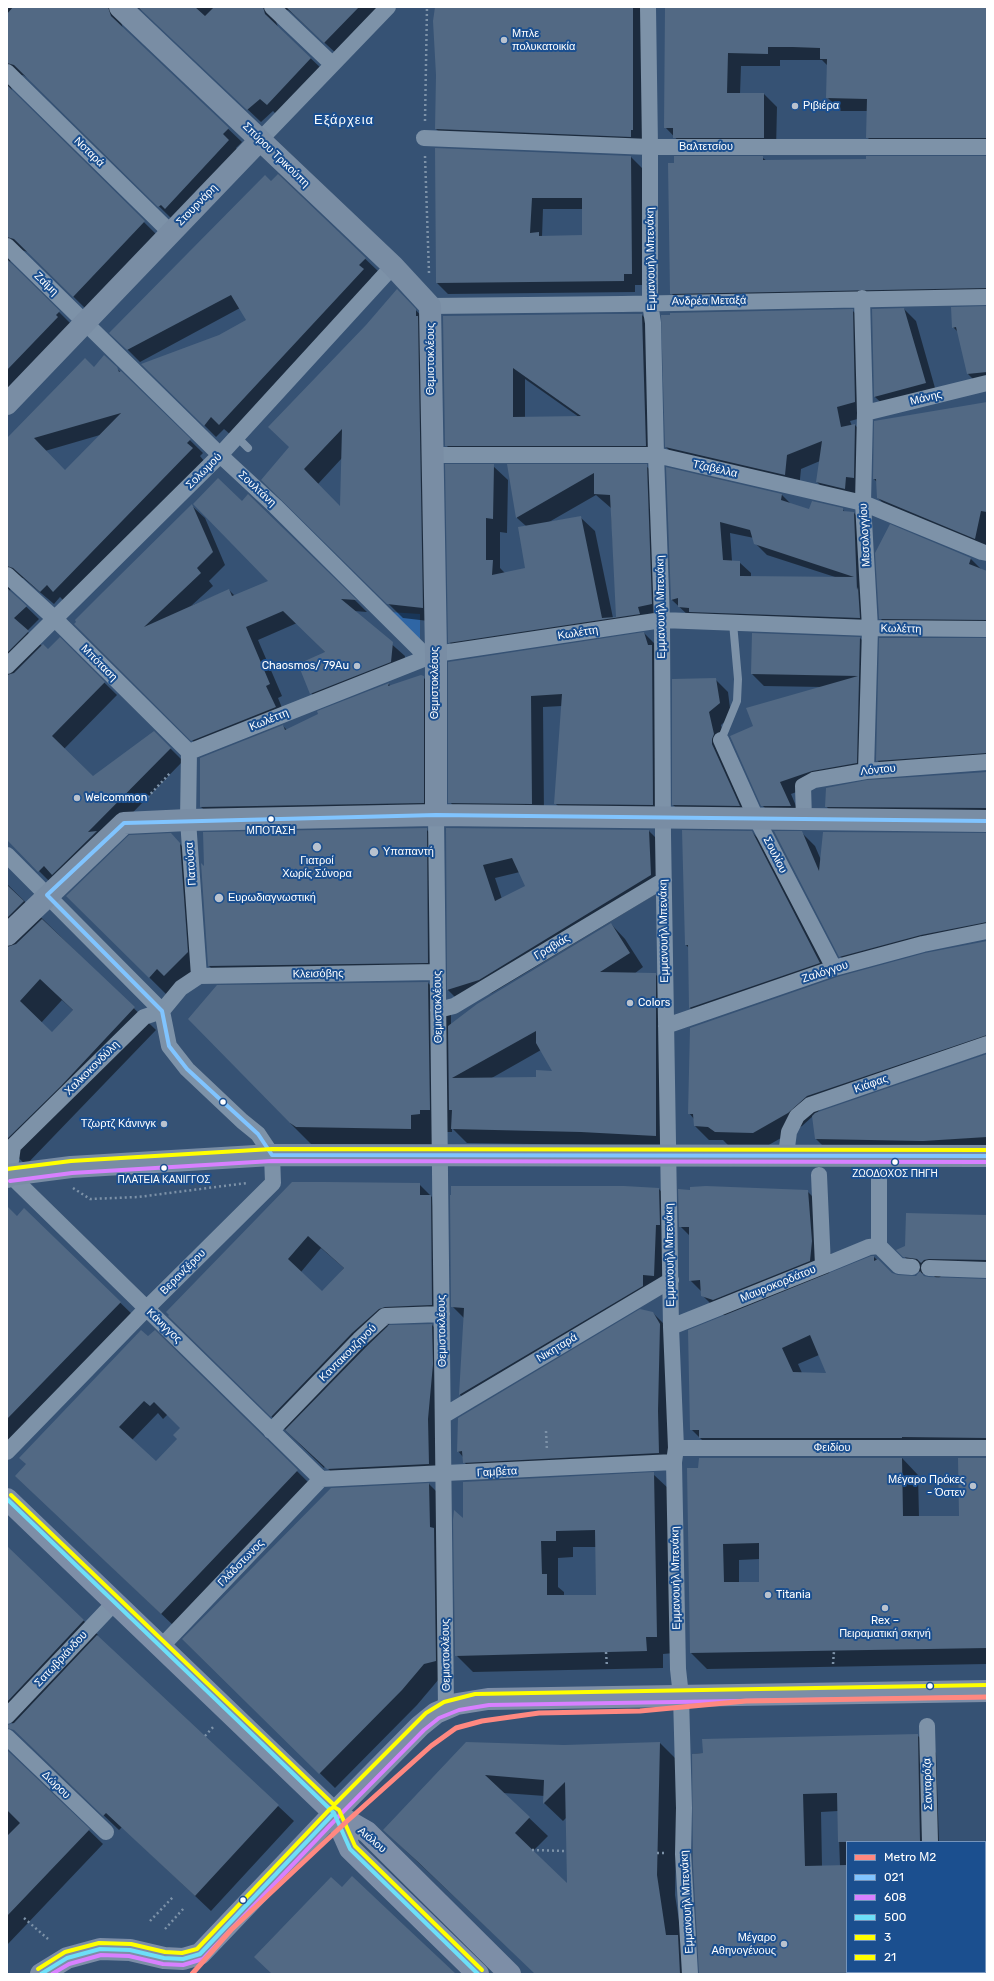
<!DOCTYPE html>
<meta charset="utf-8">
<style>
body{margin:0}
#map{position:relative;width:994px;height:1981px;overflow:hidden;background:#365274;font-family:Rubik,sans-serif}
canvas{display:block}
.frame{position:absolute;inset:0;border:8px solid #fff;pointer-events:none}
.legend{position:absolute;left:846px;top:1841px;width:140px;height:132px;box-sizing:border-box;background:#1b4f8f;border:1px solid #7695bc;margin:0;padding:5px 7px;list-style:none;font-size:12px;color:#fff}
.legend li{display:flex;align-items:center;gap:8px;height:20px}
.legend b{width:20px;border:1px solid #7695bc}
</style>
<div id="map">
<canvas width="994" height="1981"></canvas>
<div class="frame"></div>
<ul class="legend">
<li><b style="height:5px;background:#ff8880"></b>Metro Μ2</li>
<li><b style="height:5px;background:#80c4ff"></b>021</li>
<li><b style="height:5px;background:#d880ff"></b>608</li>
<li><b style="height:5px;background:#6ddff8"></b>500</li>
<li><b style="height:5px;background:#ff0"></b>3</li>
<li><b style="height:5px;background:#ff0"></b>21</li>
</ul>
</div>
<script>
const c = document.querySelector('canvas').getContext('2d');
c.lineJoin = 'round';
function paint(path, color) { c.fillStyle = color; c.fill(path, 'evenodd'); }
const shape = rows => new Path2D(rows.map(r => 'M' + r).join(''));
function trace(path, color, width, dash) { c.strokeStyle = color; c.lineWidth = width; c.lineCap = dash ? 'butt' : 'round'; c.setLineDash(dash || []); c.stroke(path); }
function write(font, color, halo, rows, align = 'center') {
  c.font = font + ' Rubik,sans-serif'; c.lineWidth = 4; c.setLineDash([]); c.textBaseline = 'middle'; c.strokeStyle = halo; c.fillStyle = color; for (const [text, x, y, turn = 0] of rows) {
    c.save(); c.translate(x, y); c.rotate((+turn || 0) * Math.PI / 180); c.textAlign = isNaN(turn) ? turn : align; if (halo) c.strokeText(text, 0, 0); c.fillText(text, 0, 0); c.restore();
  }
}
paint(shape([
 [389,612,420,614,420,641]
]), '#2f66a5');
paint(shape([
 [7,7,384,7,338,55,292,13,288,10,278,13,275,19,278,27,324,71,280,118,273,111,261,122,143,11,136,7,120,18,123,29,242,142,236,148,241,153,172,219,28,78,23,75,14,78,10,84,13,93,157,235,87,310,28,252,18,249,13,253,10,262,13,266,72,325,7,396],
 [438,7,644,7,645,143,449,142,436,129],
 [666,7,987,7,987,150,880,150,867,137,867,111,841,111,828,98,828,66,822,60,780,60,780,66,741,66,740,94,764,94,777,107,776,150,687,150,665,127],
 [436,149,631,157,642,168,643,285,635,285,635,292,448,294,437,283],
 [543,209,583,209,583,236,542,237],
 [675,158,763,158,767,161,987,158,987,297,684,306,671,293],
 [278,176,378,271,371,278,375,282,232,436,224,429,216,437,143,364,220,336,247,321,240,308,140,362,111,333],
 [411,305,430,325,437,622,403,618,262,480],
 [342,458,341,508,318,484],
 [987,307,987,382,977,383,968,374,958,332,953,327],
 [904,309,916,321,937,395,887,408,875,397],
 [852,310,867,325,869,416,850,421,852,426,855,425,869,440,859,503,832,497,817,482,820,461,801,469,799,489,681,462,666,447],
 [642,315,654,328,658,458,459,458,446,445,444,317],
 [525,379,579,417,525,418],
 [104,356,203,453,200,456,205,462,67,604,60,597,54,604,23,578,18,578,12,582,10,591,39,619,27,631,42,646,48,650,60,639,117,695,64,749,93,777,154,732,183,761,105,841,52,884,7,839,7,441,94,368],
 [100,435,65,471,45,451],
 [987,403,987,544,986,549,889,509,878,498,877,482,874,479],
 [493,466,508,480,507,533,500,532,500,568,505,573,526,569,526,526,517,518,508,466,646,466,661,480,666,619,464,657,449,642],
 [596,495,611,508,617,617,613,618,595,531,580,517,549,522],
 [667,468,782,495,791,504,810,510,842,509,845,512,854,513,865,524,871,629,690,617,672,600],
 [730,533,754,538,755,543,767,555,835,577,751,577,751,573,739,562,732,561],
 [248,495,367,612,354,611,405,656,403,674,323,706,311,693,326,653,297,623,258,640,282,696,278,698,287,720,205,753,75,624,192,506,205,518,225,565,209,581,213,586,191,606,229,590,235,596,270,581,242,502],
 [970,558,982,570,987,572,987,631,892,630,880,618],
 [644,633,656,645,665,816,567,815,555,803,562,706,543,707,544,815,461,814,450,802,450,663],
 [860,638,872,650,868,774,824,782,791,794,801,818,774,817,762,805,754,727,823,687,764,686,752,674],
 [987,639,987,765,888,772,877,760],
 [423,677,436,690,436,815,214,819,201,807,283,726,287,730,389,684,391,687],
 [715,679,728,692,731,716,721,725,726,746,751,818,686,817,673,805],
 [987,773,987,820,837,818,826,806],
 [426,829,439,842,441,975,222,979,209,966,205,868],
 [447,829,649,831,662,844,664,889,492,993,461,1003,448,990],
 [520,872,526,887,502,899,495,878],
 [752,832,762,843,830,973,700,1018,690,1008,689,948,686,945],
 [801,832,815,846,821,860,987,834,987,937,935,948,853,970,840,956],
 [170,834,198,862,205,970,167,995,67,896],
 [7,884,156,1030,26,1165,7,1147],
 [62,1000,74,1011,52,1034,41,1023],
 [611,924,625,939,643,967,634,974,655,974,670,988,670,1150,596,1145,467,1143,452,1128,452,1132,443,1132,433,1151,313,1146,290,1123,428,983,451,1005,451,1025],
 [541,1050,553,1072,537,1078,490,1079],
 [987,942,987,1052,821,1109,815,1114,987,1055,987,1156,834,1157,816,1139,813,1116,802,1126,767,1146,729,1146,723,1140,709,1140,695,1126,694,1119,689,1113],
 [292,1183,419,1184,432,1197,445,1317,392,1322,387,1326,432,1325,444,1337,441,1476,341,1481,325,1466,324,1468,182,1329],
 [321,1248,344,1268,322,1293,301,1272],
 [659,1189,671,1202,666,1288,473,1407,460,1395,464,1318,452,1306],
 [807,1191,826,1210,831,1261,829,1274,874,1257,892,1274,898,1276,916,1277,920,1273,898,1250,987,1216,987,1276,941,1276,938,1279,987,1280,987,1454,716,1454,691,1429,726,1316,721,1314,702,1295,702,1292,690,1280,690,1236,680,1226],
 [920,1273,933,1275,937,1279,925,1277],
 [819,1355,827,1374,802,1373,798,1364],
 [7,1208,17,1217,24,1210,134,1316,7,1447],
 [653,1313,667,1327,672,1467,477,1476,464,1462,463,1457,458,1451],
 [155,1331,310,1484,175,1627,30,1489],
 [158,1413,163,1419,168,1414,182,1428,178,1439,156,1463,132,1440],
 [902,1458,918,1475,919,1517,960,1517,987,1458,987,1664,707,1669,691,1653,688,1469],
 [760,1559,760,1583,739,1583,739,1560],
 [653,1474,670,1490,674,1653,663,1654,663,1668,473,1672,456,1655,464,1520],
 [573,1547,596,1547,597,1596,564,1596,564,1592,558,1587,558,1558,573,1557],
 [429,1484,444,1499,439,1679,417,1705,335,1788,183,1639],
 [7,1548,84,1621,98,1635,97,1636,294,1821,211,1911,122,1827,119,1830,30,1745,7,1717],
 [917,1735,936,1753,939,1842,847,1842,847,1972,936,1972,936,1974,700,1974,693,1754],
 [838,1811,840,1866,822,1866,821,1812],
 [467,1743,564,1746,660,1743,678,1761,675,1895,682,1940,697,1974,536,1974,384,1830],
 [503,1793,545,1796,544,1803,563,1821,567,1817,568,1885,533,1851,548,1836],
 [7,1751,103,1844,7,1945],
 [985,1955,987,1957,987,1974,952,1974,952,1972,985,1972]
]), '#0007');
paint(shape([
 [13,7,108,7,111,16,229,128,223,134,229,140,165,209,161,205,158,207,14,65,7,63,7,14],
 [138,7,195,7,205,16,214,7,263,7,265,14,311,58,267,105,260,99,247,110],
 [286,7,359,7,324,43],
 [435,7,633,7,633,130,631,130,631,137,435,129,436,75,433,21],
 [665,7,987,7,987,138,866,138,867,99,826,98,827,59,820,59,820,48,793,47,768,47,768,54,728,53,727,93,764,93,764,138,673,138,673,128,664,128],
 [7,85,145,221,73,297,14,239,7,237],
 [435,148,631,156,632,274,624,274,624,281,436,283],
 [532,198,582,198,582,235,539,236,539,232,530,233],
 [674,156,763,156,763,160,866,159,866,156,987,156,987,288,670,294,668,163,674,163],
 [278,174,366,258,359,265,364,269,219,425,211,417,204,426,141,364,219,335,246,320,231,295,127,350,109,333,265,175,271,181],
 [7,259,60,311,56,315,58,317,7,370],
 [397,289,416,309,416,316,418,316,423,608,387,604,261,480,289,447,268,427,366,325],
 [342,429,340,506,304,469],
 [987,306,987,372,967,374,956,327,952,328,951,307],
 [904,308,926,383,874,397,872,309],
 [853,309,855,402,837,407,841,427,855,424,854,478,846,477,845,489,816,482,822,441,787,455,785,475,665,447,661,315,670,315,670,313],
 [599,314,642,314,646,446,445,446,443,316],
 [513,368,581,416,513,417],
 [104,355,117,367,119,372,121,371,191,439,187,443,193,448,53,592,47,585,40,592,13,568,7,566,7,438,85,358,94,367],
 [121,413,65,470,34,438],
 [987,402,987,512,981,511,975,539,877,498,876,479,873,479,874,421],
 [445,464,494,464,493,519,486,518,486,560,493,560,492,575,525,568,518,527,581,516,602,618,616,617,610,495,594,494,594,473,516,518,507,464,647,464,652,604,638,607,640,614,448,643],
 [666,467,782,494,781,500,809,509,812,501,843,508,843,511,854,512,857,590,858,587,860,618,689,612,689,608,678,607,678,598,671,600],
 [720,522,750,530,754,544,854,577,740,576,740,561,723,560],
 [218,478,242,501,248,494,357,600,341,599,393,642,391,662,310,694,298,664,325,652,283,611,246,627,270,684,266,686,276,707,191,741,74,624,76,622,75,620,103,592,192,504,213,552,197,568,201,573,144,627,229,589,232,596,268,581,193,504],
 [890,524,971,558,969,564,987,571,987,620,879,619,875,553],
 [7,588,27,606,14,618,29,631,7,653],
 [644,632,648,645,652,645,653,805,554,804,562,694,531,696,532,804,448,803,448,662],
 [752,633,860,637,857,763,812,771,780,782,791,806,761,806,730,736,753,726,746,708,858,676,751,674],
 [60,637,105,682,52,736,93,776,154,731,171,748,88,832,97,831,52,875,44,866,38,872,7,840,7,675,14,673,43,644,48,649],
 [879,638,987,638,987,753,876,761],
 [421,675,424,676,424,803,200,807,200,758,283,725,285,730,318,714,317,711,389,683,388,686],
 [716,678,720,703,709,712,714,734,712,739,712,744,740,806,672,805,672,679],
 [987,772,987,808,825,807,826,788,867,780],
 [427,828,428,963,208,966,201,863,204,866,203,832],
 [446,828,649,830,651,875,479,980,447,990],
 [512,858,525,886,495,901,483,865],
 [682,830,752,831,820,963,689,1008,688,945,685,945],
 [774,831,802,831,819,871,823,832,987,833,987,922,921,935,839,957],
 [171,833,180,843,188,952,164,976,157,969,149,978,66,896,129,835],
 [7,885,24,901,7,918],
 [42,919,135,1007,61,1086,7,1139,7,947,16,944],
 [40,979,73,1010,52,1032,20,1001],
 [611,923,630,953,600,972,656,973,656,1136,581,1132,451,1129,452,1110,449,1110,448,1026,477,1004],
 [536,1031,536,1043,552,1071,536,1070,536,1077,452,1078],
 [987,941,987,1035,807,1096,788,1113,753,1133,715,1132,708,1127,694,1126,693,1114,688,1114,690,1028,837,977,925,953],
 [428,982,430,1110,420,1110,420,1114,411,1115,411,1129,296,1127,290,1123,188,1019,217,985],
 [987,1054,987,1137,923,1141,815,1139,812,1116,815,1113],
 [326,1182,420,1183,420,1195,431,1195,432,1305,385,1307,379,1309,352,1333,271,1417,168,1316,169,1315,166,1312,292,1182],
 [308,1236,344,1268,322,1291,288,1259],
 [451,1186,624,1186,659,1188,660,1225,656,1225,654,1276,643,1275,643,1286,459,1395,464,1308,451,1307,450,1195,451,1195],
 [706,1186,808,1190,812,1241,810,1261,713,1300,701,1296,700,1280,689,1281,689,1227,679,1227,678,1189,690,1190,690,1187],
 [7,1206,17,1216,24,1208,121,1302,7,1419],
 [906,1213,987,1215,987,1260,929,1259,924,1260,921,1263,917,1259,903,1257,896,1250,905,1246],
 [871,1256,874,1256,874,1261,878,1259,892,1273,898,1275,916,1276,920,1271,924,1276,929,1277,987,1279,987,1438,902,1437,902,1438,699,1438,699,1430,690,1430,688,1330],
 [810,1335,826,1373,793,1372,782,1348],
 [640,1309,653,1312,660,1324,658,1411,659,1453,463,1463,462,1451,457,1452,458,1418],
 [432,1324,433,1364,428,1419,429,1464,327,1469,285,1430,366,1347,389,1325],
 [141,1330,148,1336,155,1330,298,1470,161,1614,15,1476,26,1464,19,1458],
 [144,1401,150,1406,154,1402,180,1428,173,1435,177,1439,156,1461,119,1427],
 [699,1458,902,1458,903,1516,959,1516,958,1458,987,1458,987,1648,690,1653,687,1468,698,1468],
 [759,1543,759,1582,724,1582,723,1544],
 [654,1472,657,1637,646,1637,647,1651,455,1656,453,1520,454,1510,463,1518,463,1482],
 [595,1530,596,1595,547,1595,547,1574,542,1574,541,1541,556,1541,556,1531],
 [429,1483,430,1527,434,1528,436,1661,424,1664,402,1690,319,1774,182,1639,331,1488],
 [7,1546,84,1620,7,1702],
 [97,1635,279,1805,195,1896,106,1813,103,1816,14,1730,7,1728,7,1725,14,1723],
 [918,1734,920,1842,838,1842,837,1793,803,1794,805,1866,847,1865,847,1974,699,1974,693,1864,692,1754,703,1753,702,1739],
 [466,1742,564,1745,660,1742,657,1875,666,1935,678,1935,680,1974,535,1974,417,1861,383,1830],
 [485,1775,544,1780,543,1804,565,1782,567,1883,515,1833,530,1817],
 [7,1750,90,1829,7,1916,7,1836,20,1823,7,1810],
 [352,1876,407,1928,456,1974,272,1974,254,1957,331,1877,342,1887]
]), '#526984');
trace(shape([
 [425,121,427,7],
 [425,156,429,273],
 [144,801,171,772],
 [73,1188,90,1199,138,1197,247,1183],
 [546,1431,547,1451],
 [606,1652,607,1667],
 [833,1664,834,1651],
 [205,1736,214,1726],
 [532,1850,566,1851],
 [657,1853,667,1853],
 [24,1918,48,1939],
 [150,1921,173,1897],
 [165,1929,184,1908]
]), '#7d92a8', 2.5, [2, 3]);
trace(shape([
 [237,437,248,448],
 [721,740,737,701,738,679,733,623]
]), '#7d92a8', 8);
trace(shape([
 [272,7,332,64],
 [648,7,650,147,650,303,653,323,656,455,662,620,663,835,671,1327,676,1448,674,1462,678,1669,681,1696,684,1808,683,1854,690,1974],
 [7,72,171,233],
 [424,138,650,147,987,147],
 [260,140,388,7],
 [7,246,220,455,275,506,427,657],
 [862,298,865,413,863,503,870,628,866,771],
 [430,306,622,304,987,297],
 [865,413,987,383],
 [431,455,656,455,863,503,982,552,987,553],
 [7,575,54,618,189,752],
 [7,666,220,455,393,266],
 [721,740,756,818,834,968],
 [189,752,436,654,662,620,870,628,987,629],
 [189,752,188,820,199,976],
 [436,815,446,1708],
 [804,819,803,786,814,780,866,771,987,762],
 [7,855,162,1011,169,1046,187,1069,242,1121,258,1134,272,1155,273,1183,146,1309,7,1452],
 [199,976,437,972],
 [438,1010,454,1006,664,880],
 [666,1026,834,968,923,944,987,931],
 [786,1155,789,1132,797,1116,810,1105,987,1044],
 [7,1172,321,1479],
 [9,1175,13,1146,144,1017,162,1011,181,988,199,976],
 [879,1246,879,1176],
 [823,1266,869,1247,879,1246,899,1266,912,1267],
 [929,1268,987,1270],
 [671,1327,823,1266,819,1175],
 [443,1416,671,1280],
 [271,1431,359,1340,385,1316,442,1314],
 [676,1448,987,1448],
 [321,1479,674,1462],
 [161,1647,321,1479],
 [7,1716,115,1602],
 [927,1726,930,1842],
 [7,1737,106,1832],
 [934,1972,934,1974]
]), '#7d92a8', 16);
trace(shape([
 [120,7,393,266,430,306,436,654,436,815],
 [7,404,260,140],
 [7,935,124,823,188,820,436,815,987,821],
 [7,1177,9,1175,71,1167,272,1155,987,1156]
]), '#798da4', 22);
trace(shape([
 [7,1499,334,1813,367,1832,510,1974],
 [334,1813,350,1849,478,1974],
 [41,1974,67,1958,100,1949,130,1950,164,1958,183,1959,200,1954,334,1813,420,1726,436,1713,457,1704,488,1699,987,1691]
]), '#7d8ea7', 22);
trace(shape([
 [124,823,436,815,987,821],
 [47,895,162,1011,169,1046,187,1069,258,1134,272,1155],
 [47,895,124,823],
 [272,1155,987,1156]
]), '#80c4ff', 4);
trace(shape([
 [10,1181,72,1173,272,1161,987,1162],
 [52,1974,69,1964,101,1955,129,1956,163,1964,183,1965,203,1959,338,1817,424,1730,439,1718,459,1710,489,1705,987,1697]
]), '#d880ff', 4);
trace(shape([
 [7,1499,334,1813,350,1849,478,1974],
 [41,1974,67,1958,100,1949,130,1950,164,1958,183,1959,200,1954,334,1813]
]), '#6ddff8', 4);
trace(shape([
 [7,1169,71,1161,272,1149,987,1150],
 [11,1495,334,1805,426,1713,444,1702,475,1694,987,1685]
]), '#ff0', 4);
trace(shape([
 [38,1969,65,1952,99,1943,131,1944,165,1952,182,1953,197,1949,330,1809,334,1807,339,1810,355,1846,482,1970]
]), '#ff0', 4);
trace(shape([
 [192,1974,231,1930,345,1823,431,1746,456,1728,482,1721,539,1713,640,1711,746,1701,987,1697]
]), '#ff8880', 5);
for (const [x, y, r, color] of [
 [504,40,4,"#b9c2ce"],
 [795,106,4,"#b9c2ce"],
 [357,666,4,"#b9c2ce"],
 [77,798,4,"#b9c2ce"],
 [271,819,3.5,"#fff"],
 [317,847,5,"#b9c2ce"],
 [374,852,5,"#b9c2ce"],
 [219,898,5,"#b9c2ce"],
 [630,1003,4,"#b9c2ce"],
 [223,1102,3.5,"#fff"],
 [164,1124,4,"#b9c2ce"],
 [895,1162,3.5,"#fff"],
 [164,1168,3.5,"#fff"],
 [973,1486,4,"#b9c2ce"],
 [768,1595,4,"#b9c2ce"],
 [885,1608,4,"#b9c2ce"],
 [930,1686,3.5,"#fff"],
 [243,1900,3.5,"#fff"],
 [784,1944,4,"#b9c2ce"]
]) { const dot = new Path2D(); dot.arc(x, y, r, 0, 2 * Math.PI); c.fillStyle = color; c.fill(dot); trace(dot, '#1b4f8f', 1.5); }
write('10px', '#fff', '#1b4f8f', [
 ["ΜΠΟΤΑΣΗ",271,831],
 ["ΖΩΟΔΟΧΟΣ ΠΗΓΗ",895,1174],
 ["ΠΛΑΤΕΙΑ ΚΑΝΙΓΓΟΣ",164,1180]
]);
write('11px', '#fff', '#1b4f8f', [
 ["Μπλε",512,34],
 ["πολυκατοικία",512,47],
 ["Ριβιέρα",803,106],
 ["Chaosmos/ 79Au",349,666,"right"],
 ["Welcommon",85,798],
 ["Υπαπαντή",383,852],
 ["Γιατροί",317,861,"center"],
 ["Χωρίς Σύνορα",317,874,"center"],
 ["Ευρωδιαγνωστική",228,898],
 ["Colors",638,1003],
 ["Τζωρτζ Κάνινγκ",156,1124,"right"],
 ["Μέγαρο Πρόκες",965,1480,"right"],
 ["- Όστεν",965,1493,"right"],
 ["Titania",776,1595],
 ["Rex –",885,1621,"center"],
 ["Πειραματική σκηνή",885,1634,"center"],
 ["Μέγαρο",776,1938,"right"],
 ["Αθηνογένους",776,1951,"right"]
], 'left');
write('11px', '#fff', '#1b4f8f', [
 ["Βαλτετσίου",706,147],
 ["Νοταρά",89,152,44],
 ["Σπύρου Τρικούπη",276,155,44],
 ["Στουρνάρη",197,205,-46],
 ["Εμμανουήλ Μπενάκη",651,259,-91],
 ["Ζαΐμη",46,284,44],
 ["Ανδρέα Μεταξά",709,301,-1],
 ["Θεμιστοκλέους",431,359,-90],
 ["Μάνης",926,398,-14],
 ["Τζαβέλλα",715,469,13],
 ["Σολωμού",204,471,-45],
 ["Σουλτάνη",257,489,43],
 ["Μεσολογγίου",865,535,-93],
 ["Εμμανουήλ Μπενάκη",661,607,-91],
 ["Κωλέττη",901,629,1],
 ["Κωλέττη",578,633,-9],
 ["Μπόταση",99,663,45],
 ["Θεμιστοκλέους",435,683,-90],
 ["Κωλέττη",269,720,-22],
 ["Λόντου",878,770,-6],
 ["Σουλίου",775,855,63],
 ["Πατούσα",191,864,-94],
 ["Εμμανουήλ Μπενάκη",664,931,-91],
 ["Γραβιάς",552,947,-31],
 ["Ζαλόγγου",825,972,-18],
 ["Κλεισόβης",318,974,-1],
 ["Θεμιστοκλέους",438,1007,-91],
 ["Χαλκοκονδύλη",92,1068,-45],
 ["Κιάφας",871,1084,-19],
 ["Εμμανουήλ Μπενάκη",670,1255,-91],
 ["Βερανζέρου",183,1272,-45],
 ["Μαυροκορδάτου",778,1284,-22],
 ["Κάνιγγος",164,1326,44],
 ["Θεμιστοκλέους",442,1331,-91],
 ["Νικηταρά",557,1348,-31],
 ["Καντακουζηνού",348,1353,-45],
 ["Φειδίου",832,1448],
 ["Γαμβέτα",497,1472,-3],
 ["Γλάδστωνος",241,1563,-46],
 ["Εμμανουήλ Μπενάκη",676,1578,-91],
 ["Θεμιστοκλέους",446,1655,-91],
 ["Σατωβριάνδου",61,1659,-47],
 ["Σανταρόζα",928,1784,-92],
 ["Δώρου",56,1785,44],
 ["Αιόλου",372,1840,40],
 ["Εμμανουήλ Μπενάκη",687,1902,-93]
]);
c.letterSpacing = '1px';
write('13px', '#fff', '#1b4f8f', [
 ["Εξάρχεια",344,120]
]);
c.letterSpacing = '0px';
</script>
